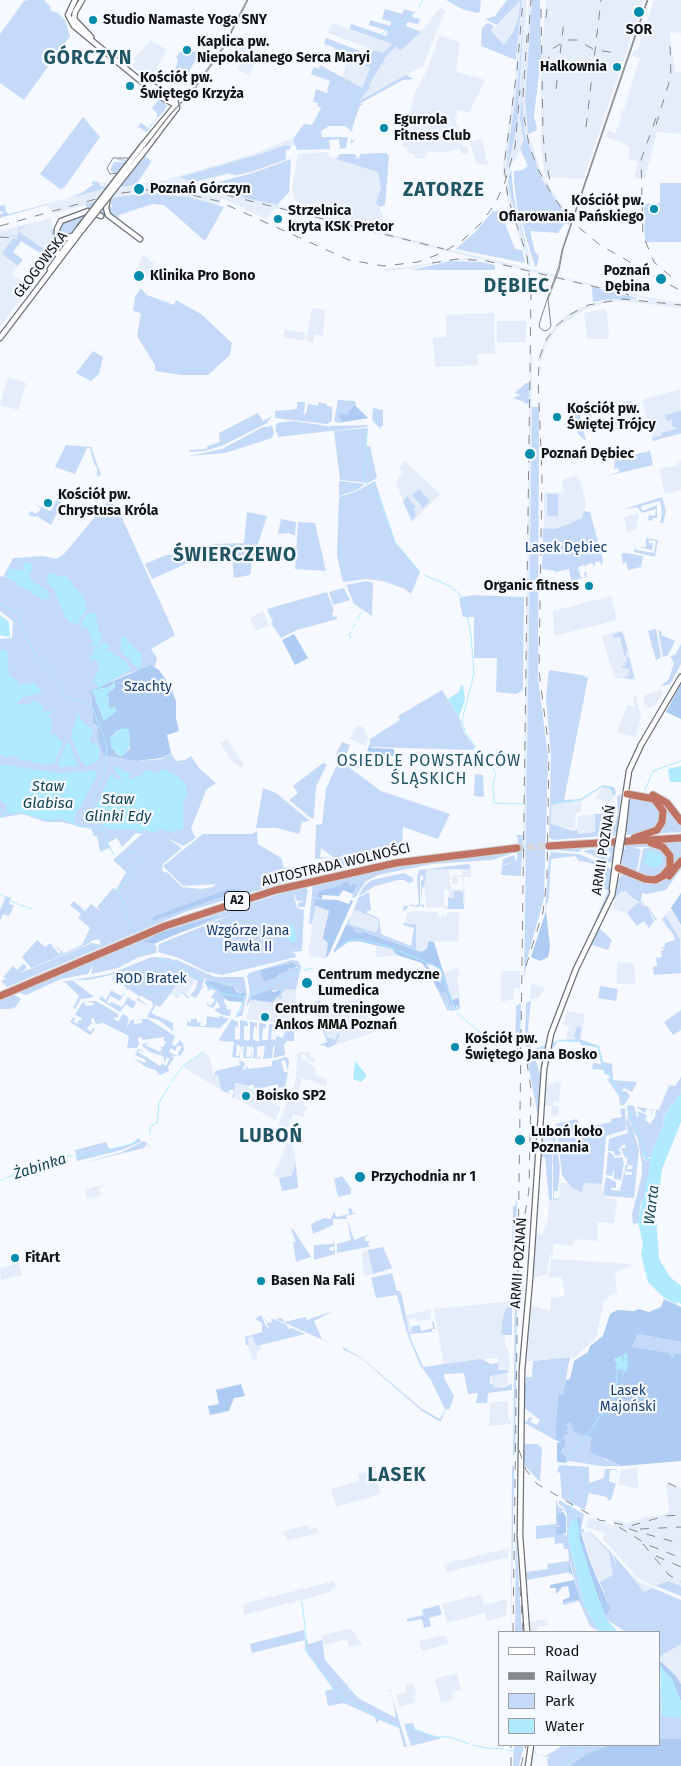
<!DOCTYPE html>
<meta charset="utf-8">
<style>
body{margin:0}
#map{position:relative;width:681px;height:1766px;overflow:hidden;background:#f6f9ff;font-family:"Fira Sans",sans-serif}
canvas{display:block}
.legend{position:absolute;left:498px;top:1631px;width:162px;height:115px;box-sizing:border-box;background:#f6f9ff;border:1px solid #9a9da1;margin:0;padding:6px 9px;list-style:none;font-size:15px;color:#111214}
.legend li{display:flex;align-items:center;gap:10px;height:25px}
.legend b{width:25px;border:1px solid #9a9da1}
</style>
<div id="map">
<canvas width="681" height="1766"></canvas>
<ul class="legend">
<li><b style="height:6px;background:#fff"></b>Road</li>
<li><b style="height:6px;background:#86888c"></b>Railway</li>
<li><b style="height:14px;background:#c5daf8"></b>Park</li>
<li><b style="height:14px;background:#b0eaff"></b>Water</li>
</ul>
</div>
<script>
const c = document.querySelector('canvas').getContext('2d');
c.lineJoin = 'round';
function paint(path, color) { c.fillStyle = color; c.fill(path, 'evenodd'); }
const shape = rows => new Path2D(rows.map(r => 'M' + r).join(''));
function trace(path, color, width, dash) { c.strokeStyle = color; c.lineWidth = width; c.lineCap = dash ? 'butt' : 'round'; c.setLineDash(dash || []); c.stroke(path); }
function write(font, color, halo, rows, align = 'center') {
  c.font = font + ' "Fira Sans",sans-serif'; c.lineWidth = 4.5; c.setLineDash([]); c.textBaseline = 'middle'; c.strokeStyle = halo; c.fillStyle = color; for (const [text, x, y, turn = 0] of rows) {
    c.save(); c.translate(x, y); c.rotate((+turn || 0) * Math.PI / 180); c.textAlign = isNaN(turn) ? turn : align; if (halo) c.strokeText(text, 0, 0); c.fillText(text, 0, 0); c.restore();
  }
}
paint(shape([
 [522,0,527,0,520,119,524,140,516,159,512,163,508,180,531,267,528,266,505,191,508,180,507,172,503,176,503,164,515,78],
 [518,75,517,127,507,165,508,149],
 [529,0,532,0,525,101,527,128,541,173,571,219,571,221,554,201,539,175,524,127,522,101],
 [546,0,643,0,636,26,630,29,630,42,583,179,546,177,544,171,541,141,541,57],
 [654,0,681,0,681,33,671,32,670,38,675,72,681,73,681,134,657,132,645,178,634,178,638,162,629,159,629,147,621,142,606,137,608,131,616,133,617,129,615,128,618,128,622,113,620,112,620,110,623,112,640,58,632,56,634,50,638,50],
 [519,1,518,20,504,45,491,31,505,19],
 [440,8,445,11,423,66,358,102,320,131,291,146,291,149,286,151,287,160,253,172,235,176,228,174,193,183,192,188,239,196,340,220,382,231,382,235,275,208,266,219,222,198,219,205,196,198,169,194,118,196,57,213,46,206,103,189,102,183,107,182,110,188,165,180,254,154,295,137,366,90,382,53,328,33,332,23,392,44,424,29],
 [439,36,460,42,456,72,485,80,469,112,456,110,457,117,455,118,463,147,467,147,469,153,462,154,460,148,441,153,427,151,424,159,415,158,415,155,407,152,408,149,402,145,415,93,428,68],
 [151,40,167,50,150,80,132,66,136,61,133,59],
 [237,43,258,54,250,76,238,70,242,59,233,54],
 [348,59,370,68,362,89,342,78],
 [482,139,488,165,477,164,470,142],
 [327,152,330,158,376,156,381,163,380,212,383,212,382,228,345,220,329,215,318,204,302,204,295,201,292,189,298,154],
 [51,218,55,248,53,256,22,238,2,254,18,266,12,274,30,287,0,326,0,231],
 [386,230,389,231,389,234,555,275,562,258,557,276,642,296,681,303,681,308,625,301,607,302,586,309,558,327,546,345,541,361,538,361,544,343,551,331,564,317,579,308,615,298,655,301,557,278,555,281,554,277,482,260,450,260,409,269,384,271,384,269,410,267,448,259,475,258,386,236],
 [143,255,155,264,141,285,133,276],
 [312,308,325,310,323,336,315,334,313,343,306,341],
 [604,309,607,312,609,339,587,339,584,313],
 [494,313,495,354,477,354,478,365,435,367,433,338,446,337,446,315],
 [497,321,526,321,526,342,497,342],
 [285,329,306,333,304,341,283,337],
 [530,350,532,350,532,402,526,866,523,867],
 [8,377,26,383,18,410,0,405],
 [680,389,681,434,653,441,642,400],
 [618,416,621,426,604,431,602,420],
 [681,460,681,490,665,494,659,469,676,466],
 [405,461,440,494,411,523,396,481,399,480,398,477,403,473,399,468],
 [577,476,581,482,586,505,582,518,557,529,544,528,544,493,564,492,562,480],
 [639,513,636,530,627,532,624,517],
 [611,596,617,620,554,636,553,611],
 [263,611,269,625,256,631,250,618],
 [623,630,636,680,615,678,609,660,602,636],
 [663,689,661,697,655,705,650,708,645,707,643,696],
 [636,694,641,718,636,737,617,733,627,705,635,707,633,699],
 [358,725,364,728,368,738,365,746,349,738],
 [227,739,244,765,241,768,233,762,220,743],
 [602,787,610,789,614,796,612,803,595,799],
 [582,800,581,811,576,813,575,829,551,825,551,805],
 [595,814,595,832,577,834,578,816],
 [449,868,471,868,471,877,464,877,465,909,463,892,454,891,454,898,450,898,448,890,444,890,444,906,448,906,448,908,426,907,423,869],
 [449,870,463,870,462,875,452,876,452,884,458,884,458,877,463,877,463,890,451,889],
 [624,891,632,900,639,902,637,907,627,913,614,909,613,905,620,892],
 [316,906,329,911,324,938,328,943,326,957,323,958,310,956,308,952],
 [355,909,379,919,381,937,347,925],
 [416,911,438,912,438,917,442,917,443,912,444,916,447,917,447,912,459,912,458,942,430,941,427,949,422,952,416,950,416,925,405,924,407,913],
 [669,911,672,911,681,926,681,950,679,944,680,939,665,915],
 [376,947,392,949,398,953,397,956,376,957],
 [617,962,633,963,636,984,617,984],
 [457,967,460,976,457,977,460,998,452,1000,443,972,448,972],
 [501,971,520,971,520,988,514,989,514,999,501,1002],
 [183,973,196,980,186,995,182,992,178,998,171,993],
 [531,984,545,987,539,998,530,999],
 [286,989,296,990,295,1025,246,1019,251,1000,277,996],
 [360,998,375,1032,330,1047,317,1008],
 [567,1011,585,1014,581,1039,566,1039,569,1026,563,1024],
 [204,1052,209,1056,214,1075,218,1075,221,1090,183,1067],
 [298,1052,310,1052,310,1057,315,1059,314,1063,307,1060,305,1054,301,1054,301,1058,315,1067,315,1075,326,1079,327,1086,302,1078,298,1093,306,1097,303,1106,307,1107,303,1117,293,1114,288,1129,278,1125,295,1083],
 [555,1081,561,1082,559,1101,553,1102,553,1106,559,1106,558,1115,551,1116,552,1106,545,1105,547,1084,552,1085],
 [242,1083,281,1108,275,1120,234,1097,235,1085],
 [552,1126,556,1143,557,1164,546,1163,545,1157,540,1157,542,1128],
 [287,1143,293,1145,296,1163,291,1176,279,1178,273,1176],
 [560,1183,568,1183,572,1188,582,1191,584,1183,602,1184,603,1197,617,1200,614,1223,598,1222,597,1241,574,1239,573,1246,554,1244,552,1259,631,1264,631,1266,615,1272,617,1291,604,1301,596,1338,575,1357,527,1361,525,1350,529,1307,535,1306,550,1311,551,1298,565,1296,562,1277,548,1278,552,1255,549,1255,547,1275,532,1278,535,1234,543,1234,548,1219,549,1200,557,1200,559,1198],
 [103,1185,103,1187,99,1188,101,1196,86,1199,85,1189],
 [368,1250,373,1274,364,1276,362,1252],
 [19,1263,22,1275,1,1280,0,1268],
 [512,1301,502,1321,501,1333,505,1334,505,1347,508,1348,510,1369,498,1370,498,1357,444,1366,434,1309],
 [431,1309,431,1319,418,1321,414,1318,409,1320,412,1332,409,1333,404,1316],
 [252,1336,257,1345,260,1345,261,1350,256,1352,258,1359,252,1360,246,1338],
 [507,1373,508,1386,493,1388,490,1376],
 [508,1401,508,1418,511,1419,511,1424,489,1426,490,1403],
 [637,1468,639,1489,618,1484,621,1470],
 [375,1470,381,1494,336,1507,331,1489,359,1481,358,1474],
 [666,1482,681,1488,681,1586,668,1581,655,1587,638,1578,603,1539,605,1531,603,1532,585,1527,589,1518,614,1526,614,1519,627,1523,646,1517,667,1514,669,1510],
 [307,1525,311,1529,316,1527,319,1533,288,1540,282,1532],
 [590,1531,638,1581,681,1600,681,1684,675,1675,660,1661,660,1632,613,1619,600,1582,590,1562,582,1533],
 [509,1548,508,1557,446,1572,444,1564],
 [334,1581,336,1588,331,1589,331,1592,244,1615,243,1604],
 [482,1594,484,1605,507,1599,506,1616,487,1621,485,1613,447,1623,442,1604],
 [547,1619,548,1625,537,1627,538,1632,529,1632,528,1622],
 [351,1628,362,1645,349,1647,347,1639,323,1645,321,1636],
 [446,1635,448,1644,422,1651,419,1641],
 [457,1673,461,1690,452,1692,453,1699,441,1703,435,1679],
 [413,1683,416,1695,413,1695,415,1702,400,1707,396,1695,407,1692,405,1685]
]), '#e4edf9');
paint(shape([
 [28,0,44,0,50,6,51,11,58,13,65,20,70,36,24,100,0,83,0,34,24,1],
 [446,0,481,0,480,12,477,13,462,9],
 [507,0,522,0,516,60,481,46,482,28,488,23,494,26,491,31,504,45,513,31,518,20,520,1,497,25,485,19,495,16],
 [527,0,522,101,525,134,542,180,570,221,569,225,565,223,558,233,530,231,535,252,539,256,537,266,535,267,517,206,514,183,514,171,523,170,528,166,520,149,524,140,520,119],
 [532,0,540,0,541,57,534,116,537,128,536,131,528,134,525,101],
 [385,9,402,14,404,9,414,12,412,17,420,19,418,24,407,22,406,26,421,32,402,49,399,50,397,46,387,55,369,85,370,88,359,101,406,75,414,79,403,80,359,104,365,103,360,106,353,125,351,139,355,142,351,143,350,147,352,132,345,126,329,126,321,131,322,137,348,137,346,148,340,149,339,139,329,140,330,149,297,150,293,140,295,136,304,124,312,125,321,108,317,106,318,103,313,102,316,89,327,93,328,91,327,90,330,81,311,74,314,67,319,69,320,65,362,88,370,68,359,63,358,58,334,53,335,48,324,44,326,38,371,55,373,50,383,53,392,44,350,29,351,24,386,36,388,31,369,25,370,20,390,26,391,22,382,19],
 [524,9,517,127,507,169,508,149,519,71],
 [190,49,199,54,187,75,183,72,177,80,173,77,178,60,176,57,182,50,188,53],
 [158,100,164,101,167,107,146,132,139,127,136,129,141,123,148,128,157,118,157,113,152,108],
 [83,117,100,137,64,188,60,189,40,174],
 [285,145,290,146,290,148,285,151,286,159,253,171,235,175,229,173,193,182,180,177,264,153],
 [378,153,386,153,389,156,385,205,380,207,376,203,381,188,378,172,336,159,340,154,355,154,357,157,354,159,359,159,360,154],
 [146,155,146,159,148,157,151,162,136,185,103,189,0,218,0,214,4,213,0,211,0,206,5,205,6,212,9,214,70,198,83,192,94,184,91,184,93,181,99,182,101,187,121,186],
 [119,158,133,162,120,174,115,174,110,170,114,162,127,162,116,160],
 [291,159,289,192,277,205,205,189,203,186,253,173],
 [511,169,514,199,532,267,511,197,508,180],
 [660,183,681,183,681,242,645,242,644,204,660,203],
 [151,193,190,197,224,207,205,241,164,205,152,204,119,215,119,217,116,218,109,212,107,216,100,213,107,206,112,207,110,198,96,207,84,210,87,208,85,204,108,198],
 [493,211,500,211,515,249,522,250,525,263,456,249,475,232],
 [88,212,70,235,63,237,59,234,58,230,63,222],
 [30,224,25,226,23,231,24,228,21,227,19,232,47,251,50,250,54,245,51,229,55,231,54,254,51,260,21,241,18,246,22,249,17,246,13,252,23,260,18,266,2,254,13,238,17,240,18,238,0,233,18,236,19,227],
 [450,261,482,262,495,265,495,270,412,270],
 [592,287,637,298,637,299,611,299,593,302],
 [141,288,147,295,174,305,176,300,201,314,232,343,230,355,208,375,181,375,155,371,155,365,137,336,141,313,133,311,135,297],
 [93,351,103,357,99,374,91,381,76,373],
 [526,383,529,383,529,403,526,404,522,401,527,398,521,401,513,398,521,395,515,393],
 [338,400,355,401,356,406,368,418,338,423,334,421],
 [631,401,636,405,624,406,618,411,617,406,591,413,592,418,589,418,588,405,616,404],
 [297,402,305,402,304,414,306,414,308,404,318,406,319,402,327,404,327,406,332,407,332,421,327,424,275,418,275,411,297,409],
 [532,407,539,407,539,414,538,678,548,756,544,898,527,959,524,981],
 [373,408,383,410,383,426,380,427,382,431,372,420],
 [573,409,583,414,580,416,586,441,578,434],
 [681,411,681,433,653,441,652,438,661,436,661,433,676,429,675,427,672,427,672,419,667,421,665,415],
 [258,413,263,421,272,416,267,423,224,445,205,451,189,452,189,450,206,449,208,446,220,442,219,433],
 [292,421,328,426,329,428,329,426,368,425,366,427,278,437,275,428,278,427,275,427,277,423],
 [269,425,272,426,274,432,272,438,225,453,189,456,222,449,263,427,269,427],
 [368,428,366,446,370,446,377,478,368,483,340,480,334,431],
 [66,445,91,447,101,475,97,476,97,467,94,464,90,448,87,448,75,474,55,467],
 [650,451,653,465,603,477,619,472,618,468,614,469,615,459],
 [339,481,365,484,357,490,339,496],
 [375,481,395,542,420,572,411,594,405,589,383,581,366,579,343,582,337,556,339,497,357,491],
 [419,489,430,501,423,508,412,495],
 [547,494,558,494,558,516,547,516],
 [407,496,416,507,414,509,416,516,412,520,403,502],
 [662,497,666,511,663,523,660,523,662,512,660,501,641,506,642,511,657,505,657,518,653,518,652,521,648,520,649,515,655,516,656,509,642,513,637,507,624,509],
 [56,500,62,503,51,525,37,516,34,517,28,515,31,511,36,514,40,510,41,508,34,504,51,511],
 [109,500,117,507,175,635,151,649,157,658,155,666,129,673,91,690,93,723,98,728,97,737,103,755,136,761,164,759,162,758,171,753,176,761,185,760,191,756,199,768,216,783,206,790,191,829,195,837,198,836,184,846,167,838,182,848,163,864,162,871,168,873,182,887,201,889,213,887,216,884,183,886,163,866,203,834,252,834,257,831,258,844,281,858,284,868,309,866,306,869,308,869,310,866,310,875,185,912,7,987,1,981,6,979,3,977,13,966,17,970,23,964,25,965,24,966,26,965,26,969,20,973,92,943,101,945,99,939,91,941,90,943,31,968,22,957,37,940,45,947,50,943,59,954,61,952,51,943,64,953,82,945,90,928,78,918,81,914,70,905,74,901,85,911,91,904,101,912,97,907,113,888,116,890,126,872,113,860,142,834,136,833,122,847,117,838,108,843,111,847,100,852,97,836,94,836,91,829,61,822,46,822,22,814,0,818,0,639,12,638,13,621,0,611,0,576,3,577,13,558,43,556,56,559,64,554],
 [584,511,590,512,603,560,602,565,599,561,595,562,595,567,592,563,589,564,585,566,586,570,584,565,578,567,581,578,585,577,584,572,586,572,587,577,571,581,569,569,556,572,556,577,555,571,542,569,543,528,556,529,566,525,582,518],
 [247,512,267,516,252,562,250,575,234,578,232,556,190,562,152,579,145,564,164,556,215,544,244,543],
 [281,519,296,522,295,536,289,533,278,534],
 [298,522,315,523,326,571,295,569],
 [646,538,658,540,655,557,634,552,636,546,636,550,654,553,656,541,649,540,649,543,653,543,652,550,639,547,646,547],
 [626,553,643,556,641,567,628,570,626,562,623,564,621,554],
 [366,581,373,583,372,616,354,604,347,587,346,585],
 [344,588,350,600,333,605,329,592],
 [327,592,334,611,332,612,333,617,337,616,337,619,297,630,281,638,271,623,273,622,267,609],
 [473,595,524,597,523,690,516,694,496,692,497,658,474,658,474,617,463,617,459,598],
 [656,629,661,657,656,660,652,646,657,645,652,646,648,631],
 [658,630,662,632,661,635,675,641,668,655,663,657],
 [620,632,623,634,628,652,626,651,626,655,629,658,634,677,632,679,625,678,623,675,625,677,629,676,628,672,631,670,621,667,627,664,621,663,627,662,626,655,624,655,620,636,614,638,613,635],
 [681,644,681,664,670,684,660,687,669,679,674,663,670,656,675,655],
 [549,670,582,675,588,678,564,800,581,799,603,785,614,787,616,793,614,796,610,789,602,787,582,800,551,805,551,824,574,831,577,829,578,834,595,832,595,814,605,814,605,828,608,829,612,813,615,815,612,822,614,828,618,813,617,796,621,794,617,832,615,833,617,835,553,840,549,837,551,756,546,697],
 [442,690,460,719,464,733,475,747,473,750,370,747,370,739,400,720,398,716],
 [342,742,350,745,346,755,360,763,358,769,336,754],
 [339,760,381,791,450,814,438,839,403,827,402,845,334,858,321,848,320,857,331,858,315,859,316,825,322,824,326,789],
 [323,763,327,764,316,787,314,817,312,819,289,800,298,793,293,786],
 [475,774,483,775,484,797,474,796],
 [263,788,276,793,310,821,302,822,299,834,277,828,256,828],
 [632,795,645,797,660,807,659,826,637,834,625,835,628,832,625,831,629,800],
 [657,797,681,822,681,832,650,834,660,827,661,804],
 [516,835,523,835,521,876,501,875,502,866,514,862,502,865,503,859,515,855,515,862,517,859,518,838],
 [681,841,681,859,662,880,656,881,671,863,655,842],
 [648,843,662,847,670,864,657,879,638,874,643,849,651,847,633,847,641,850,636,873,622,866,623,849,626,849,623,844],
 [616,846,613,848,615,849,614,860,610,863,583,851,591,849,604,851,605,858,608,859,611,854,608,853,611,851,592,848,582,849,579,852,552,850],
 [517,852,492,860,432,864,378,875,365,882,355,898,352,897,358,883,319,891,314,904,316,906,312,924,309,923,313,884,410,864],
 [549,852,579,854,608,867,612,870,608,899,584,947,608,891,598,885,600,875,595,866,591,863,579,861,575,856,551,859,549,898,545,910,549,857,551,853],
 [347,857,348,864,323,868,319,864,320,861],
 [681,863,681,869,666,890,647,894,642,893,641,901,648,907,657,920,681,891,657,920,655,920,645,905,632,898,625,891,620,892,614,901,619,876,620,878,622,874,644,883,657,884,667,879],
 [469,864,471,868,465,869,426,869,424,888,422,886,421,904,424,905,424,907,421,906,421,880,423,880,423,875,420,876,420,906,417,907,410,906,411,904,415,906,419,904,417,879,419,870],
 [404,873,413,878,413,883,410,881,410,884,404,880,398,880,375,886,358,897,364,886,372,880],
 [306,886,306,889,308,889,305,907,298,907,298,903,304,901,297,901,293,891,297,908,304,910,302,951,290,952,295,953,296,957,222,975,207,972,179,958,158,952,159,944,236,913,158,941,154,945,157,946,156,953,139,957,118,968,91,974,93,965,88,974,61,979,26,995,17,992,167,929],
 [454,891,463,892,464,909,445,909,448,908,448,897,454,898],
 [369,892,371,910,367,911,367,913,379,918,381,934,411,946,414,928,403,925,403,907,407,905,408,908,403,911,403,924,405,922,406,924,416,924,416,950,363,931,361,934,354,931,355,928,346,925,351,916,349,924,376,933,379,925,378,919,356,910,354,914,353,913,358,898],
 [6,896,11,898,9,904,14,905,9,916,3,914,0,921,0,910],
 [639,902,647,908,654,921,647,931,649,928,644,921,637,926,627,913],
 [665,915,680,939,681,973,654,975,653,967,657,966,656,958,662,957,661,951,664,950,663,948,660,948,665,947,665,943,675,940,673,934,662,920],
 [599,928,612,940,608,950,589,944],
 [152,957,169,958,176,961,175,959,215,977,244,977,247,994,242,1016,235,1017,241,1010,243,1003,240,1002,245,995,239,994,237,990,230,986,211,982,201,976,205,979,201,987,204,985,196,998,190,995,197,987,196,985,198,981,183,973,171,993,178,998,182,992,189,997,189,999,182,993,177,998,171,993,160,1007,156,1005,151,1013,173,1023,173,1031,159,1020,147,1017,153,1006,152,1002,140,995,140,997,129,989,126,990,127,988,112,979,115,974,89,980,72,980,94,997,81,999,75,1009,73,1008,79,996,65,982,61,982,109,974],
 [292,960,298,961,301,966,296,990,286,989,282,993,277,990,266,992,252,996,253,999,270,1002,277,996,282,995,281,999,277,996,273,1003,251,1000,246,1007,250,992,247,976,249,973],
 [292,964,298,965,297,968,289,967,287,972,280,974,274,979,264,981,261,970],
 [602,976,600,986,618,989,616,1001,598,998],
 [438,977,443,981,450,1001,446,1005,447,1007,452,1004,454,1009,457,1009,459,998,460,1009,451,1011,447,1010,433,980,435,980,436,986,445,992],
 [207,986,215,989,225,998,224,1001,227,1009,231,1010,230,1016,222,1015,214,1010,220,1007,217,1001,213,1008,207,1006,207,1004,209,1001,208,1004,210,1006,215,1000,211,997,216,991,210,989,208,992],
 [111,990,121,996,125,992,120,1001,110,996,107,1002,110,1004,111,1002,122,1007,128,997,135,1002,138,998,149,1006,137,1000,133,1009,126,1004,120,1012,99,999,101,996,106,1000],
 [13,994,21,999,14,1009,13,1006,11,1009,0,1009,0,1000],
 [320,1000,322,1007,317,1008,327,1037,335,1040,338,1034,337,1033,340,1034,335,1045,328,1048,323,1045,317,1046,327,1042,313,1003],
 [86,1001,96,1001,118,1014,118,1019,117,1017,113,1018,118,1022,123,1014,127,1016,129,1020,125,1030,131,1020,134,1020,134,1024,142,1023,142,1020,137,1019,148,1019,175,1036,172,1044,175,1046,179,1042,178,1039,183,1043,184,1050,180,1056,178,1054,182,1046,177,1046,175,1051,171,1048,169,1051,171,1053,179,1057,171,1055,174,1058,168,1067,169,1071,160,1075,155,1070,146,1067,133,1058,145,1063,146,1060,135,1055,138,1049,140,1049,146,1053,139,1050,138,1052,160,1066,162,1063,166,1066,170,1058,167,1058,167,1055,165,1063,163,1056,150,1052,141,1045,148,1042,145,1045,160,1052,162,1049,160,1046,163,1047,166,1042,163,1040,165,1037,143,1040,141,1037,138,1038,139,1044,137,1048,127,1048,129,1036,103,1023,96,1024,93,1018,91,1019,92,1023,95,1026,91,1023,87,1029,92,1032,92,1028,95,1029,91,1035,92,1033,90,1035,70,1022,74,1017,76,1018,73,1021,77,1024,79,1020,81,1021,82,1018,75,1015,82,1003,85,1002,85,1006,94,1005,94,1003],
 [531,1001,528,1029,532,1050,545,1045,549,1036,546,1051,539,1050,534,1055,540,1074,542,1055,545,1056,539,1121,528,1064,525,1031,526,1003],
 [521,1003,520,1054,515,1054,516,1006],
 [681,1010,681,1030,673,1035,664,1022],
 [207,1016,220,1018,219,1016,221,1016,229,1019,220,1028,187,1026,187,1021,191,1023,191,1019,197,1019,197,1023,201,1022,200,1026,206,1026],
 [232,1019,238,1022,238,1026,235,1027,235,1040,240,1039,240,1020,247,1021,248,1026,244,1026,244,1039,247,1041,250,1039,250,1021,257,1023,256,1038,257,1027,254,1026,253,1039,256,1041,259,1041,259,1023,266,1024,266,1028,263,1028,262,1040,268,1040,269,1024,276,1025,272,1027,271,1040,275,1039,276,1041,276,1036,283,1038,286,1027,294,1028,294,1041,287,1041,284,1044,285,1055,273,1058,275,1046,273,1046,272,1058,263,1059,265,1046,261,1046,261,1049,260,1046,257,1047,257,1058,260,1056,260,1059,253,1058,254,1050,252,1045,251,1048,247,1046,246,1057,250,1057,252,1049,251,1058,243,1058,244,1046,242,1046,241,1053,241,1047,237,1044,236,1056,239,1056,240,1053,240,1058,232,1057,234,1042,220,1041,219,1039],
 [577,1026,582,1028,579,1039,599,1046,603,1062,612,1064,613,1080,637,1082,632,1092,624,1088,622,1091,626,1091,630,1096,624,1105,620,1105,619,1096,607,1079,610,1079,609,1075,604,1074,604,1070,592,1069,593,1063,601,1064,598,1047,581,1045,580,1042,558,1041,552,1050,551,1058,548,1057,551,1043,561,1040,579,1039,574,1037],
 [286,1057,289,1060,288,1071,285,1060,281,1061,284,1072,288,1072,285,1087,279,1088,277,1084,262,1088,266,1096,255,1089,253,1084,249,1086,236,1083,235,1084,234,1097,232,1099,234,1090,228,1090,230,1094,221,1090,218,1075,214,1075,216,1071,240,1065,239,1060,245,1063,243,1069,245,1070,247,1066,248,1069,272,1066,272,1061],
 [681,1077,681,1092,663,1117,664,1125,652,1151,652,1157,645,1158,645,1151,642,1154,644,1160,651,1161,645,1195,640,1206,639,1223,633,1224,632,1214,642,1175,642,1165,638,1139,629,1122,627,1106,630,1105,634,1106,637,1117,639,1116,637,1111,645,1114,647,1116,645,1120,650,1124,655,1117,656,1110,652,1110,651,1117,651,1109,646,1109,645,1113,636,1107,659,1110,669,1086,665,1085,675,1086],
 [625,1108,626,1130,606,1136,602,1184,584,1183,582,1192,572,1188,562,1175,556,1124,577,1119,581,1129,606,1123,611,1122,611,1119,622,1117,620,1109],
 [628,1115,639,1149,634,1198,606,1196,603,1195,606,1177,616,1182,616,1188,611,1188,611,1190,620,1191,624,1172,628,1172,625,1172,625,1175,632,1175,632,1172,625,1171,625,1165,629,1165,626,1169,632,1169,633,1166,627,1164,627,1158,634,1156,625,1158,621,1148,626,1148,625,1144,619,1148,621,1155,615,1156,613,1151,608,1151,609,1139,628,1133,626,1122],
 [549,1126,544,1128,542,1139,543,1152,552,1153,552,1200,549,1200,545,1157,539,1157,542,1128],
 [554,1129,560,1167,558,1191,554,1191,554,1199,559,1198,557,1200,553,1200,553,1139,546,1139,548,1137,546,1136,553,1136],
 [138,1138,142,1141,122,1150,77,1161,75,1150,106,1142,109,1149,132,1144],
 [144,1141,151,1146,147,1144,144,1148,79,1164,122,1152],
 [608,1152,611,1153,615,1158,622,1157,624,1163,621,1180,614,1179,614,1169,612,1176,606,1175],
 [296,1164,298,1188,282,1191,279,1178,291,1176],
 [342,1176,353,1191,350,1189,351,1194,338,1197,334,1179],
 [517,1200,516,1259,512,1259,515,1257,514,1244,512,1253,513,1206,516,1206,515,1204],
 [351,1208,353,1213,358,1213,346,1216,354,1240,369,1234,365,1237,365,1241,371,1242,368,1243,369,1246,373,1246,337,1253,337,1244,351,1240,347,1219,333,1219,333,1225,313,1234,311,1224,316,1222,316,1219,318,1221,324,1218,331,1219,334,1211,336,1217,349,1214,348,1209],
 [291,1229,293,1229,311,1257,296,1262,293,1242,296,1242],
 [333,1240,335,1247,330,1247,329,1250,333,1251,335,1248,335,1254,314,1260,314,1245,333,1244],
 [383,1247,392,1268,373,1274,368,1250],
 [392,1273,397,1291,400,1291,402,1296,409,1333,412,1332,411,1327,414,1326,420,1325,421,1331,433,1328,432,1322,424,1322,434,1322,435,1329,432,1329,432,1332,409,1334,423,1367,481,1359,491,1364,498,1363,498,1370,509,1370,507,1373,490,1376,490,1384,493,1384,494,1388,506,1387,512,1383,512,1390,488,1393,487,1403,476,1403,478,1393,468,1394,464,1373,444,1374,444,1378,454,1396,449,1410,446,1409,441,1421,439,1421,422,1411,362,1359,343,1349,343,1347,363,1359,422,1409,440,1419,445,1410,443,1405,431,1380,420,1365,407,1333,397,1295,376,1298,371,1278],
 [515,1280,517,1280,516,1380,515,1454,513,1456,515,1291,512,1282],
 [512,1304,512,1335,505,1335,501,1333,502,1321,506,1309],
 [333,1311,314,1321,322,1339,341,1348,276,1319,281,1318,285,1322,305,1317,307,1320],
 [261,1315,266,1326,270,1330,262,1315,267,1323,272,1322,271,1318,287,1325,288,1329,292,1328,305,1334,257,1346,252,1336,247,1338,249,1345,246,1345,245,1337,262,1332,262,1323,255,1319],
 [638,1334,681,1342,681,1354,674,1353,673,1359,632,1347],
 [570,1357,563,1395,558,1395,555,1440,523,1422,526,1422,530,1417,532,1418,530,1422,537,1425,540,1420,523,1407,523,1383,526,1383,526,1377,532,1377,533,1361],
 [571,1422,592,1437,604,1459,622,1466,600,1466,570,1461,566,1462,565,1456,561,1452,564,1449,565,1439,562,1438,564,1434,569,1434,565,1424],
 [523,1444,537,1444,542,1448,540,1482,524,1465,522,1460],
 [518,1457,518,1482,526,1632,524,1632,518,1557,517,1519],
 [559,1465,589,1467,589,1483,604,1478,605,1469,615,1469,617,1471,618,1474,615,1470,610,1470,609,1481,616,1484,617,1475,616,1483,611,1500,606,1501,608,1500,607,1497,589,1493,585,1510,562,1498,560,1472,557,1473],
 [512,1466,514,1466,514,1483,511,1632],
 [556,1499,558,1506,564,1510,558,1514,559,1528,557,1526,560,1533,567,1535,567,1515,564,1508,559,1504,559,1500,584,1514,581,1529,584,1529,584,1532,582,1533,580,1530,581,1517,578,1516,578,1520,573,1519,570,1523,568,1537,584,1605,600,1632,590,1626,579,1601,563,1605,563,1602,580,1600,570,1561,570,1572,527,1580,526,1572,548,1569,547,1564,569,1561,568,1549,564,1549,563,1543,555,1544,554,1537,536,1539,536,1526,556,1524],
 [516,1516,517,1554,522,1632,515,1632],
 [588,1531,611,1552,618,1572,613,1554,644,1592,652,1588,681,1600,681,1644,660,1656,660,1632,626,1632,607,1620,604,1613,606,1616,609,1613,607,1610,610,1608,600,1582,613,1575,609,1552],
 [668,1581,681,1586,681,1596,656,1586],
 [439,1605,442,1614,429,1618,431,1626,424,1628,422,1619,407,1622,407,1619,423,1615,422,1610],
 [304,1630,305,1640,307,1639,308,1644,322,1640,325,1660,358,1698,396,1718,392,1696,390,1691,386,1691,390,1690,407,1747,404,1747,399,1728,380,1720,376,1723,375,1717,344,1703,328,1706,325,1691,333,1689,305,1650,305,1640,252,1653,250,1644],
 [660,1685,662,1691,661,1713,678,1718,681,1716,681,1739,660,1739],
 [413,1723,415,1730,442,1738,411,1746,404,1724],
 [514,1745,524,1745,519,1766,513,1766],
 [563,1745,609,1745,586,1754,570,1766,548,1766,547,1759,551,1756,547,1757,536,1755,534,1748,537,1755,546,1756]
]), '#c5daf8');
paint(shape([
 [354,405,368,418,342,422,338,413,347,415],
 [294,634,308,658,295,665,282,640],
 [151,665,159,670,171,687,176,701,176,718,179,731,167,735,171,753,161,758,136,761,103,755,97,737,98,727,93,723,91,690],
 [115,681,115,687,106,694,109,699,108,706,111,709,104,721,92,690,110,687],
 [118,730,129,730,130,748,122,756,116,754,110,738],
 [681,684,681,719,666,712],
 [370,744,371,748,394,749,394,756,380,757,367,751],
 [344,882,349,882,349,885,358,883,353,894,343,890,339,896,322,895,322,899,316,898,319,891,342,885],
 [229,889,241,890,152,921,153,917,158,915],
 [681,893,681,925,671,908],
 [315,899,337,900,349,904,351,900,353,901,328,956,325,958,323,958,326,957,328,943,323,938,329,911,314,905],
 [546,911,550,947,548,957,540,961,531,957],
 [221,915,156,943,143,942,162,932],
 [346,925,355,928,354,931,361,934,362,931,421,952,427,949,429,941,434,942,452,1000,459,998,459,1005,456,1006,457,1009,455,1009,452,1004,446,1007,450,1001,440,976,439,982,442,983,446,992,442,993,436,987,433,979,441,976,438,970,441,970,433,965,426,964,433,973,439,974,432,977,422,963,397,955,392,949,358,941,348,942,333,953],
 [292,963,298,966,292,969,289,968,287,972,280,974,274,979,264,981,260,970],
 [206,980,233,987,239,994,245,993,245,995,242,1002,228,1001,215,989,207,986,205,983],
 [270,990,273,992,280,990,282,993,271,1002,251,999,252,996],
 [664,1299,681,1307,681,1342,638,1334,632,1347,668,1353,673,1358,674,1353,681,1354,681,1461,622,1466,590,1452,592,1437,575,1433,570,1422,565,1425,569,1427,567,1430,569,1434,565,1434,562,1438,565,1439,565,1446,561,1452,566,1457,566,1463,557,1462,557,1443,561,1442,555,1440,558,1395,563,1395,566,1380,570,1379,574,1361,588,1352,590,1346,603,1336,610,1314,617,1310,634,1311,639,1309,649,1312,661,1307],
 [241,1384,245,1396,234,1398,229,1411,210,1415,208,1406,219,1404,216,1390],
 [563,1512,566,1516,566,1533,557,1535,555,1527,560,1527,556,1518,559,1513],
 [578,1516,581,1518,580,1530,590,1562,610,1608,607,1616,604,1613,587,1567,577,1532],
 [569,1561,580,1600,563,1602,563,1600,570,1597,568,1586,562,1587,556,1594,556,1588,550,1588,550,1585,574,1580,572,1574,569,1573],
 [660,1661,675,1675,681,1684,681,1702,672,1679,660,1666],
 [660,1739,681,1739,681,1766,570,1766,586,1754,609,1745,660,1745]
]), '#adcbf3');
paint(shape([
 [29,562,32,566,32,571,29,573,31,580,49,592,49,599,42,599,6,577,10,568,22,571,24,563],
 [51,573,59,576,66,576,85,600,87,610,79,619,79,624,69,622,65,617,54,589,47,582,47,574],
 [93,612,96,615,98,630,103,635,97,646,92,647,90,644,93,643,88,629,81,625,85,615],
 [0,615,9,622,10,637,0,635],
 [124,637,142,655,141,668,138,669,121,651,121,638],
 [104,642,110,646,110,648,106,648,128,664,130,670,99,688,93,680,99,669,98,663,96,659,89,662,95,648],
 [3,650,7,651,9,676,19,682,17,689,19,685,34,683,43,692,22,698,17,704,31,704,32,700,43,706,43,711,52,711,48,716,52,720,50,736,53,733,56,735,63,744,54,764,42,764,21,760,17,756,4,757,0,754,0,651],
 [115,681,115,686,107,694,109,699,108,706,111,709,114,706,117,711,104,721,92,690,110,687],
 [461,685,463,686,465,699,459,717,448,699,459,692],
 [79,715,83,723,91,727,94,733,90,737,90,743,96,743,100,750,98,761,86,766,81,761,71,736,77,716],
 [126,728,129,730,130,746,123,756,119,756,111,747,110,738,120,729],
 [68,741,78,764,75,766,60,767,58,762],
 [0,764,57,773,96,771,97,776,74,818,75,823,71,823,61,818,48,821,22,813,6,812,7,804,0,801],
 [118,766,124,772,129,772,130,779,143,774,143,771,151,770,152,773,156,773,164,769,179,777,186,786,187,795,183,801,183,830,168,832,160,829,155,833,144,830,139,832,134,829,115,830,105,827,99,816,97,804,111,774,114,774,114,780,118,778,124,782,113,767],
 [681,766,681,782,670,782,668,769],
 [647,850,661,854,663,861,660,866,655,868,644,864],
 [293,923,297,940,294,943,287,939,282,931],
 [355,1061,365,1073,366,1077,361,1082,353,1079],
 [681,1092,681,1122,662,1169,656,1217,659,1259,670,1277,681,1286,681,1304,678,1302,675,1304,662,1296,648,1282,641,1254,643,1244,638,1221,651,1162,644,1159,642,1154,645,1151,642,1141,647,1153,644,1157,651,1159,652,1151,664,1125,663,1118],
 [627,1353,628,1368,621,1377,624,1370,615,1369,617,1365,614,1359,621,1356,624,1362,623,1354],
 [574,1518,578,1520,580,1541,598,1597,607,1620,618,1632,600,1632,584,1605,568,1537,570,1523],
 [660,1666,672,1679,681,1702,681,1716,678,1718,662,1716]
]), '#b0eaff');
trace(shape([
 [419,7,423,0],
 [375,38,416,12],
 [352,101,364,87],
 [367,431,364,480,380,500,395,542,420,572],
 [424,575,452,587,461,596,464,602,471,635,474,674,462,720,465,732,476,747],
 [0,604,16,612,29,643,36,655,57,679,66,699,80,701,91,705,104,737],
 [357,620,361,613],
 [353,628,355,624],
 [351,632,349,636,352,638],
 [105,739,107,748,104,777,94,796,93,812,106,833,107,843,114,855],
 [478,750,489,764],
 [491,766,496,773,493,784,494,803,523,804],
 [645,790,653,771,681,761],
 [551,803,581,800,602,786,610,788,614,794],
 [0,817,13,813],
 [75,822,77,826,104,830],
 [115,858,118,860,123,857,129,851,137,853],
 [0,894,6,898],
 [11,901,18,904],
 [20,905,26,907],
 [28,908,32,909],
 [131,929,124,904,120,895,116,893,140,861],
 [137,944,143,949,153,952],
 [336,949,347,941,357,939,387,946,433,965,440,969,455,1009],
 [157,958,171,962,203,980],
 [304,970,313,968],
 [206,982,223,994,246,997],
 [250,996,301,970],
 [457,1013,498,1047,509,1054,513,1055],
 [236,1017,245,998],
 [551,1044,562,1040,578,1041,586,1044],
 [586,1045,598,1047,606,1072,610,1074,617,1090,625,1096,627,1101],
 [531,1052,546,1046],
 [515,1054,520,1054],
 [172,1081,183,1066,203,1052],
 [628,1105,632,1121,642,1141],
 [150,1134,150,1126,157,1123,159,1103,170,1085],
 [124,1146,137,1142],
 [103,1152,123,1146],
 [76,1156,102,1152],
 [6,1178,30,1168,67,1156,73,1156],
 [0,1181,4,1179],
 [566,1462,568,1457,592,1429,599,1417,608,1411,614,1397,618,1369],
 [566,1465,567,1468],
 [571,1487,571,1508,574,1518],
 [301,1601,303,1609],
 [303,1610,305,1628],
 [305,1630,308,1653,341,1698,359,1707],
 [360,1708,401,1728],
 [660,1718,662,1716],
 [678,1718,681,1720],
 [406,1726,435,1737,450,1737,469,1744],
 [472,1745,486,1748,503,1749],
 [507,1750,523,1751],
 [531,1766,533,1753],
 [567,1766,583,1745]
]), '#b0eaff', 1);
trace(shape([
 [517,848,549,846]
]), '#d4d6dc', 7, [7, 3.5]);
const secondary = shape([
 [75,0,68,15,74,26,159,96,176,105,142,146],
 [82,0,75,12,74,19,91,37],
 [146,149,177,108,175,100,148,83],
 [108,197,106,208,108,215,140,239],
 [57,234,63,239,72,236],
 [57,254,57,229,61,221,88,211,101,216],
 [50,269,79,228],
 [0,338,82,230],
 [620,831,629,771,641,745,681,677],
 [623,831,627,795],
 [612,889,617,849],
 [527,1632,520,1535,522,1370,530,1279,544,1069,551,1034,576,969,612,895,620,850],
 [528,1766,531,1745]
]);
const highway = shape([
 [627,794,654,799,663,811,662,822,657,830,634,838],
 [653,795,667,803,681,821],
 [549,846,681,838],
 [618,868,645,879,655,880,663,876,670,867,670,856,663,847,651,843],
 [669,876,681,861],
 [0,996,165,926,276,890,396,863,517,848]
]);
trace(secondary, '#6d7075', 7);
trace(highway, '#d4d4d5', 9);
trace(secondary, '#fff', 4.5);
trace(highway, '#c17363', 7);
trace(shape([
 [247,0,223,47,193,89,170,114,136,158,113,158,107,168,110,174,126,172,170,115,194,90,223,49,248,0],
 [647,0,562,250,559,266,550,291,540,321,539,327,544,331,548,330,551,326,548,299,559,270,563,249,648,0]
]), '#86888c', 1);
trace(shape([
 [541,9,543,136,547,167,551,185],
 [546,18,548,0],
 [528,42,531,0],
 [546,65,552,49,567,40,577,40,595,50,618,53],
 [556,89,564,21],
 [523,97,527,35],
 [524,117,529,145,538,169,552,195,570,220,600,245,681,291],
 [656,118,641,160,643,235,654,262,677,282],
 [656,125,671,76,670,45],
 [586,127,601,0],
 [210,191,444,249],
 [0,226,114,194,145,190,174,191,218,201,349,260,384,266,418,262,442,253,463,240,481,223,495,204,505,182,515,147,520,90],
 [0,237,14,238],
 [432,263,458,259,487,261,629,295],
 [526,966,543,912,547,878,549,750,539,671,542,475,538,379,540,356,546,340,557,325,571,314,588,305,623,299,681,305],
 [525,1214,529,1190,531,1089,527,1063],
 [519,1450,526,1470,537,1484,599,1520,630,1526,665,1516,681,1515],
 [668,1483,681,1489],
 [619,1527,646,1544,681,1558],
 [629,1529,681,1544],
 [640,1529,681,1527],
 [643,1544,669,1575,681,1582],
 [656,1556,681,1567],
 [520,1587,523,1632],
 [513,1632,531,292,527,256,508,198,504,166,517,70,523,0],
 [511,1766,511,1745],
 [521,1766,526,1745]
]), '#86888c', 1, [9, 9]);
const secondaryBridge = shape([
 [79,228,142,146],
 [82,230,146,149],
 [617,849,620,831],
 [620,850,623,831]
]);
trace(secondaryBridge, '#6d7075', 7, []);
trace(secondaryBridge, '#fff', 4.5);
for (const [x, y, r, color] of [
 [639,12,6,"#008cab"],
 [93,20,5,"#008cab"],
 [187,50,5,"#008cab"],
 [617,67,5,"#008cab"],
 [130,86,5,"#008cab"],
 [384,128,5,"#008cab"],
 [139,189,6,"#008cab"],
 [654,209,5,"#008cab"],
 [278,219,5,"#008cab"],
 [139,276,6,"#008cab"],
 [661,279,6,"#008cab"],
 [557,417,5,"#008cab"],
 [530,454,6,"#008cab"],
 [48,503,5,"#008cab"],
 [589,586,5,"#008cab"],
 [307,983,6,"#008cab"],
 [265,1017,5,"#008cab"],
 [455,1047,5,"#008cab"],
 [246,1096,5,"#008cab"],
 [520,1140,6,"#008cab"],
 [360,1177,6,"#008cab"],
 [15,1258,5,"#008cab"],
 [261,1281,5,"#008cab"]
]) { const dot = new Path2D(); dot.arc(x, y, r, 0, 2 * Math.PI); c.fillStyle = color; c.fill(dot); trace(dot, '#f6f9ff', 2); }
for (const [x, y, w] of [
 [237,901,25]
]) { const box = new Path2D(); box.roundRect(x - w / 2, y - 9.5, w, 19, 4); c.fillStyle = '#f6f9ff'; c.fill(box); trace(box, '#111214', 1); }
write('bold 12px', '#111214', null, [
 ["A2",237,901]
]);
write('bold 14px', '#111214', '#f6f9ff', [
 ["Studio Namaste Yoga SNY",103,20],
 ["SOR",639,30,"center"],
 ["Kaplica pw.",197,42],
 ["Niepokalanego Serca Maryi",197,58],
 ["Halkownia",607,67,"right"],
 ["Kościół pw.",140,78],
 ["Świętego Krzyża",140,94],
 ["Egurrola",394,120],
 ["Fitness Club",394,136],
 ["Poznań Górczyn",150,189],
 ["Kościół pw.",644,201,"right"],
 ["Ofiarowania Pańskiego",644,217,"right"],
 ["Strzelnica",288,211],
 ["kryta KSK Pretor",288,227],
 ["Poznań",650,271,"right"],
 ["Dębina",650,287,"right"],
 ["Klinika Pro Bono",150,276],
 ["Kościół pw.",567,409],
 ["Świętej Trójcy",567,425],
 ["Poznań Dębiec",541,454],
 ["Kościół pw.",58,495],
 ["Chrystusa Króla",58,511],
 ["Organic fitness",579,586,"right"],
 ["Centrum medyczne",318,975],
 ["Lumedica",318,991],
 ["Centrum treningowe",275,1009],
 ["Ankos MMA Poznań",275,1025],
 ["Kościół pw.",465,1039],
 ["Świętego Jana Bosko",465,1055],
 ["Boisko SP2",256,1096],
 ["Luboń koło",531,1132],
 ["Poznania",531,1148],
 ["Przychodnia nr 1",371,1177],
 ["FitArt",25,1258],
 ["Basen Na Fali",271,1281]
], 'left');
write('14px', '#111214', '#f6f9ff', [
 ["GŁOGOWSKA",41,265,-53],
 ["ARMII POZNAŃ",604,850,-81],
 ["AUTOSTRADA WOLNOŚCI",336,865,-13],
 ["ARMII POZNAŃ",519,1263,-86]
]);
write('14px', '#183d6e', '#f6f9ff', [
 ["Lasek Dębiec",566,548],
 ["Szachty",148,687],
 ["Wzgórze Jana",248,931],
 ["Pawła II",248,947],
 ["ROD Bratek",151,979],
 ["Lasek",628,1391],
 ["Majoński",628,1407]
]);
write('italic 15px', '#144554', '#f6f9ff', [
 ["Staw",48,787],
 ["Glabisa",48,804],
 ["Staw",118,800],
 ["Glinki Edy",118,817],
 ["Żabinka",40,1167,-18],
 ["Warta",652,1205,-83]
]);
c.letterSpacing = '1px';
write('16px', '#215564', '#f6f9ff', [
 ["OSIEDLE POWSTAŃCÓW",429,762],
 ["ŚLĄSKICH",429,780]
]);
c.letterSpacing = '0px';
c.letterSpacing = '1px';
write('bold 19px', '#215564', '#f6f9ff', [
 ["GÓRCZYN",88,59],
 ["ZATORZE",444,191],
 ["DĘBIEC",517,287],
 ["ŚWIERCZEWO",235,556],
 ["LUBOŃ",271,1137],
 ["LASEK",397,1476]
]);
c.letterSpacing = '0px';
</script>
